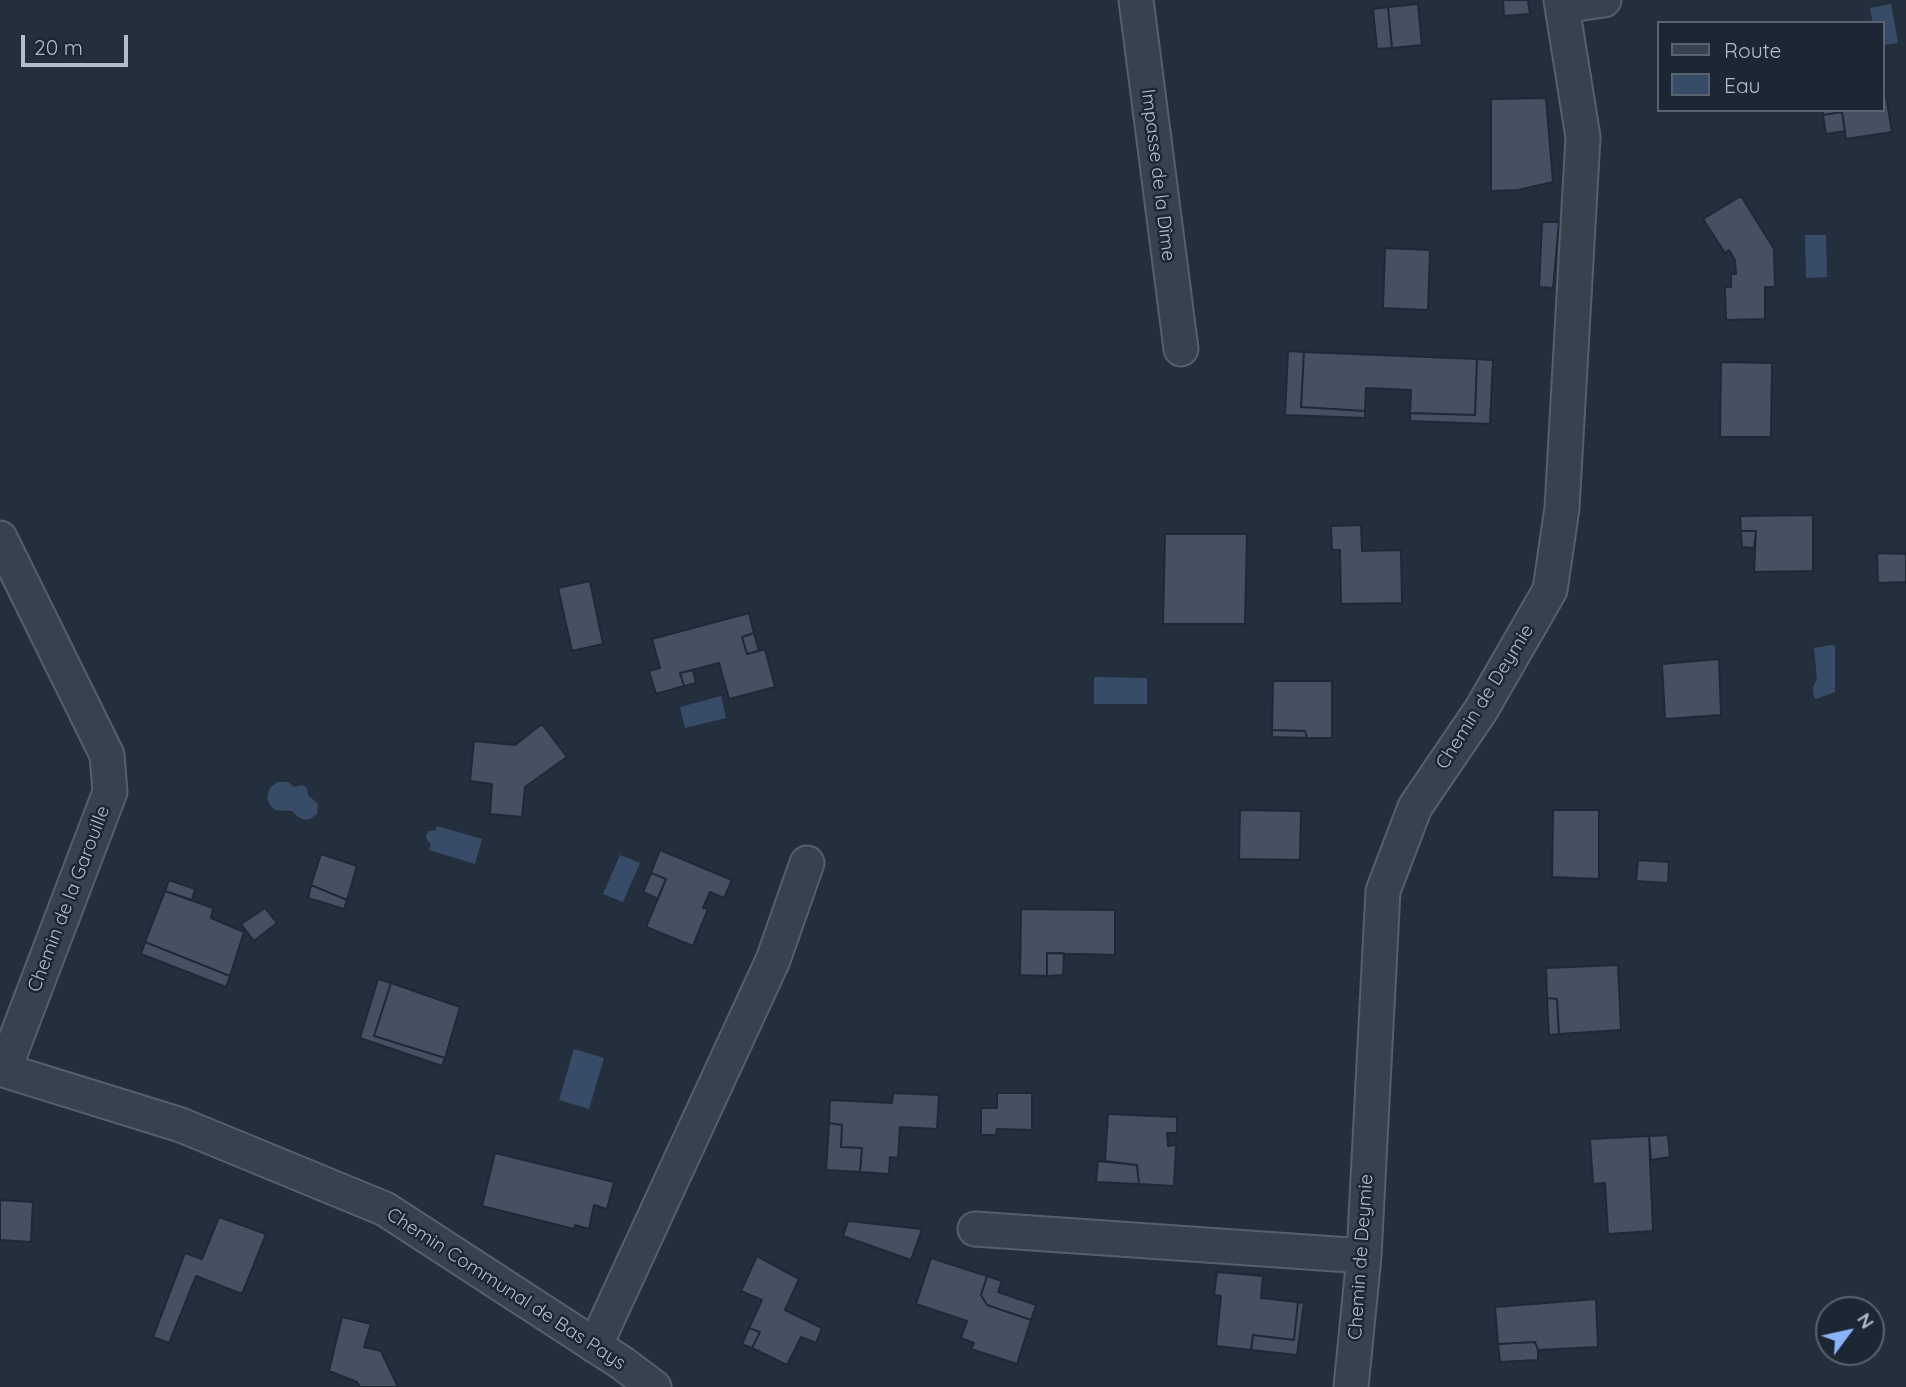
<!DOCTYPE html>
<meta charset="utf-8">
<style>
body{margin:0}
#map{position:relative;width:1906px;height:1387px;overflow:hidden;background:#242f3e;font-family:Quicksand,sans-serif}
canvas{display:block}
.legend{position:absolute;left:1657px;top:21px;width:228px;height:91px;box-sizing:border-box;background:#1d2633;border:2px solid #59626f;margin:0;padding:9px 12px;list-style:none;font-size:21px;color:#b4bcc9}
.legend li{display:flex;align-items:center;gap:14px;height:35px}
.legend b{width:35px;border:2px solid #59626f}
.north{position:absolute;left:1815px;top:1296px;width:70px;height:70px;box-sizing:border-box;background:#1d2633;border:2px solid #59626f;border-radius:50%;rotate:57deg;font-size:19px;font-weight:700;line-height:28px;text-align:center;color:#b4bcc9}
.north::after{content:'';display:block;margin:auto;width:24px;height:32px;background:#8ab4f8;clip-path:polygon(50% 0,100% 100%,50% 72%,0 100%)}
.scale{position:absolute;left:21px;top:35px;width:107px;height:32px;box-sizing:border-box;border:4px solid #b4bcc9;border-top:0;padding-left:9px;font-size:21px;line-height:24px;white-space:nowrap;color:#b4bcc9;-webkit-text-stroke:5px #1d2633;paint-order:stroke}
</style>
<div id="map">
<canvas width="1906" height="1387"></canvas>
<ul class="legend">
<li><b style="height:9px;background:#38414e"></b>Route</li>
<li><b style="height:19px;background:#394c67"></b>Eau</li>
</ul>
<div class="north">N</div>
<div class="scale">20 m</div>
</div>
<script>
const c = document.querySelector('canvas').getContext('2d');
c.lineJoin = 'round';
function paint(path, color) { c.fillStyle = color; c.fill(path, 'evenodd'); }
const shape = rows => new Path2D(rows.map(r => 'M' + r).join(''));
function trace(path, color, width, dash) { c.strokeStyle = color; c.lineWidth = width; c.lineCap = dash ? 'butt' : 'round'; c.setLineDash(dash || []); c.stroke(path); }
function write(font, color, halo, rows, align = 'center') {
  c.font = font + ' Quicksand,sans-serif'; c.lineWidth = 5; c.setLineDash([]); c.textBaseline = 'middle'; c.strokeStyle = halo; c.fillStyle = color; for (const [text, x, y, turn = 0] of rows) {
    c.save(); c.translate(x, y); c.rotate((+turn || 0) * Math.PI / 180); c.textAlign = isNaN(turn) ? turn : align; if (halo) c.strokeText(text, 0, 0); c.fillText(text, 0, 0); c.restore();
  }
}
paint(shape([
 [1891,4,1898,43,1883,45,1883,23,1873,23,1870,8],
 [1805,235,1826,235,1827,277,1806,278],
 [1832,645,1835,646,1835,692,1816,699,1814,697,1813,687,1817,679,1814,648],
 [1094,677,1147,678,1147,704,1094,704],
 [721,696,726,718,685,728,680,707],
 [277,782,288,782,294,787,302,785,307,788,308,795,318,804,317,814,310,819,305,820,298,817,292,811,275,810,270,805,267,798,270,788],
 [437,826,482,839,475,864,429,850,431,844,427,840,426,835,429,831,436,830],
 [620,855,640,863,623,902,603,894],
 [574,1049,604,1058,589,1109,559,1100]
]), '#394c67');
const building = shape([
 [1503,0,1528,0,1530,14,1504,16,1503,0],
 [1418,4,1422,45,1392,48,1388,7,1418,4],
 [1388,7,1392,48,1377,49,1373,9,1388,7],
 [1883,78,1892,132,1846,139,1842,112,1823,115,1822,110,1883,110,1883,78],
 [1546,98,1553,182,1518,190,1491,191,1491,99,1546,98],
 [1842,112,1845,131,1826,134,1823,115,1842,112],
 [1741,196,1774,249,1775,287,1765,287,1765,319,1726,320,1725,287,1731,287,1731,274,1736,274,1735,260,1729,250,1725,253,1703,219,1741,196],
 [1542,222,1559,222,1553,288,1539,287,1542,222],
 [1385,248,1430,250,1428,310,1383,308,1385,248],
 [1288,351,1304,352,1301,407,1365,411,1365,418,1285,415,1288,351],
 [1304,352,1477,359,1475,415,1410,413,1411,390,1366,388,1365,411,1301,407,1304,352],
 [1477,359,1493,360,1490,424,1410,421,1410,413,1475,415,1477,359],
 [1721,362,1772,363,1771,437,1720,437,1721,362],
 [1813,515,1813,571,1754,572,1756,531,1741,531,1740,516,1813,515],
 [1361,525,1362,551,1401,550,1402,603,1341,604,1340,550,1332,550,1331,526,1361,525],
 [1741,531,1756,531,1754,548,1742,547,1741,531],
 [1165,534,1247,534,1245,624,1163,624,1165,534],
 [1877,553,1906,554,1906,582,1878,583,1877,553],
 [590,581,603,644,572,651,558,588,590,581],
 [749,613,754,633,742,637,747,654,765,649,775,687,729,699,719,663,680,673,684,686,656,694,649,671,660,668,652,639,749,613],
 [754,633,759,651,747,654,742,637,754,633],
 [1719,659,1721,715,1665,719,1662,664,1719,659],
 [693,670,696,683,684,686,680,673,693,670],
 [1273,681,1332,681,1332,738,1307,738,1305,731,1272,730,1273,681],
 [542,724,567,757,525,787,522,817,490,814,492,784,470,781,474,741,515,745,542,724],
 [1272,730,1305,731,1307,738,1272,737,1272,730],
 [1240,810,1301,811,1300,860,1239,859,1240,810],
 [1553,810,1599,810,1599,879,1552,877,1553,810],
 [660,850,732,880,724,898,710,892,703,908,708,909,693,946,646,927,666,879,651,873,660,850],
 [321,854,357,866,347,900,311,885,321,854],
 [1638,860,1669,862,1668,883,1636,881,1638,860],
 [651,873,666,879,658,899,643,892,651,873],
 [169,880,195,889,192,900,165,891,169,880],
 [311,885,347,900,344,909,308,898,311,885],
 [165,891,213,908,211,918,244,932,230,976,145,942,165,891],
 [265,908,277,923,254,941,241,924,265,908],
 [1021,909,1115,910,1115,955,1047,953,1047,976,1020,975,1021,909],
 [145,942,230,976,226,987,141,954,145,942],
 [1047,953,1064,953,1063,975,1047,976,1047,953],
 [1618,965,1621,1030,1559,1034,1557,999,1547,998,1546,968,1618,965],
 [378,979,391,983,374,1036,445,1058,442,1066,360,1038,378,979],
 [391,983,460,1007,445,1058,374,1036,391,983],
 [1547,998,1557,999,1559,1034,1549,1035,1547,998],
 [893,1093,939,1095,937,1129,900,1127,898,1158,890,1157,889,1174,860,1172,862,1148,841,1147,842,1125,829,1123,830,1100,892,1103,893,1093],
 [997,1093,1032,1093,1032,1130,997,1129,996,1135,981,1135,981,1108,997,1108,997,1093],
 [1108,1114,1177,1117,1177,1133,1167,1133,1168,1146,1176,1145,1174,1186,1139,1184,1137,1165,1105,1161,1108,1114],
 [829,1123,842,1125,841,1147,862,1148,860,1172,826,1170,829,1123],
 [1668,1135,1670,1157,1651,1160,1649,1136,1668,1135],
 [1649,1136,1653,1231,1608,1234,1605,1183,1593,1184,1590,1139,1649,1136],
 [495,1153,614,1182,607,1209,594,1205,589,1229,575,1225,574,1229,482,1206,495,1153],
 [1098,1161,1137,1165,1139,1184,1096,1182,1098,1161],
 [0,1200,33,1202,31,1242,0,1240,0,1200],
 [219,1217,266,1234,242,1294,196,1276,169,1343,153,1337,185,1253,202,1259,219,1217],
 [848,1221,922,1229,911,1260,843,1236,848,1221],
 [757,1256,799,1279,785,1310,822,1328,816,1343,801,1337,787,1365,752,1348,760,1332,749,1328,762,1300,741,1291,757,1256],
 [931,1258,987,1276,981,1295,987,1305,1031,1320,1017,1364,971,1349,974,1343,961,1338,967,1321,916,1304,931,1258],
 [1217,1272,1263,1276,1261,1298,1298,1302,1294,1340,1253,1335,1251,1350,1216,1346,1221,1296,1214,1295,1217,1272],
 [987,1276,1002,1281,998,1292,1036,1305,1031,1320,987,1305,981,1295,987,1276],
 [1596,1299,1598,1347,1538,1350,1535,1342,1498,1344,1495,1307,1596,1299],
 [1298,1302,1304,1303,1297,1355,1251,1350,1253,1335,1294,1340,1298,1302],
 [342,1317,371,1324,364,1347,381,1351,398,1387,360,1387,357,1382,329,1371,342,1317],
 [749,1328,760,1332,752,1348,742,1344,749,1328],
 [1535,1342,1538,1350,1538,1360,1500,1362,1498,1344,1535,1342]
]);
paint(building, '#455162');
trace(building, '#1f2835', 2);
const minor = shape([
 [1136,0,1181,349],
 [1562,6,1604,0],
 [0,538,107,755,110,792,4,1070],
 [0,1069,181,1125,385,1209,622,1363,654,1387],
 [975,1229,1364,1256],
 [595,1346,773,960,807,863],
 [1351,1387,1364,1256,1383,891,1415,807,1481,710,1550,590,1562,508,1583,137,1561,0]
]);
trace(minor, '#565f6c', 37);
trace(minor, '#38414e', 33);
write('19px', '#b4bcc9', '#1d2633', [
 ["Impasse de la Dîme",1158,175,83],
 ["Chemin de Deymie",1485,697,-58],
 ["Chemin de la Garouille",69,899,-69],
 ["Chemin de Deymie",1361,1257,-86],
 ["Chemin Communal de Bas Pays",506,1289,33]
]);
</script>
